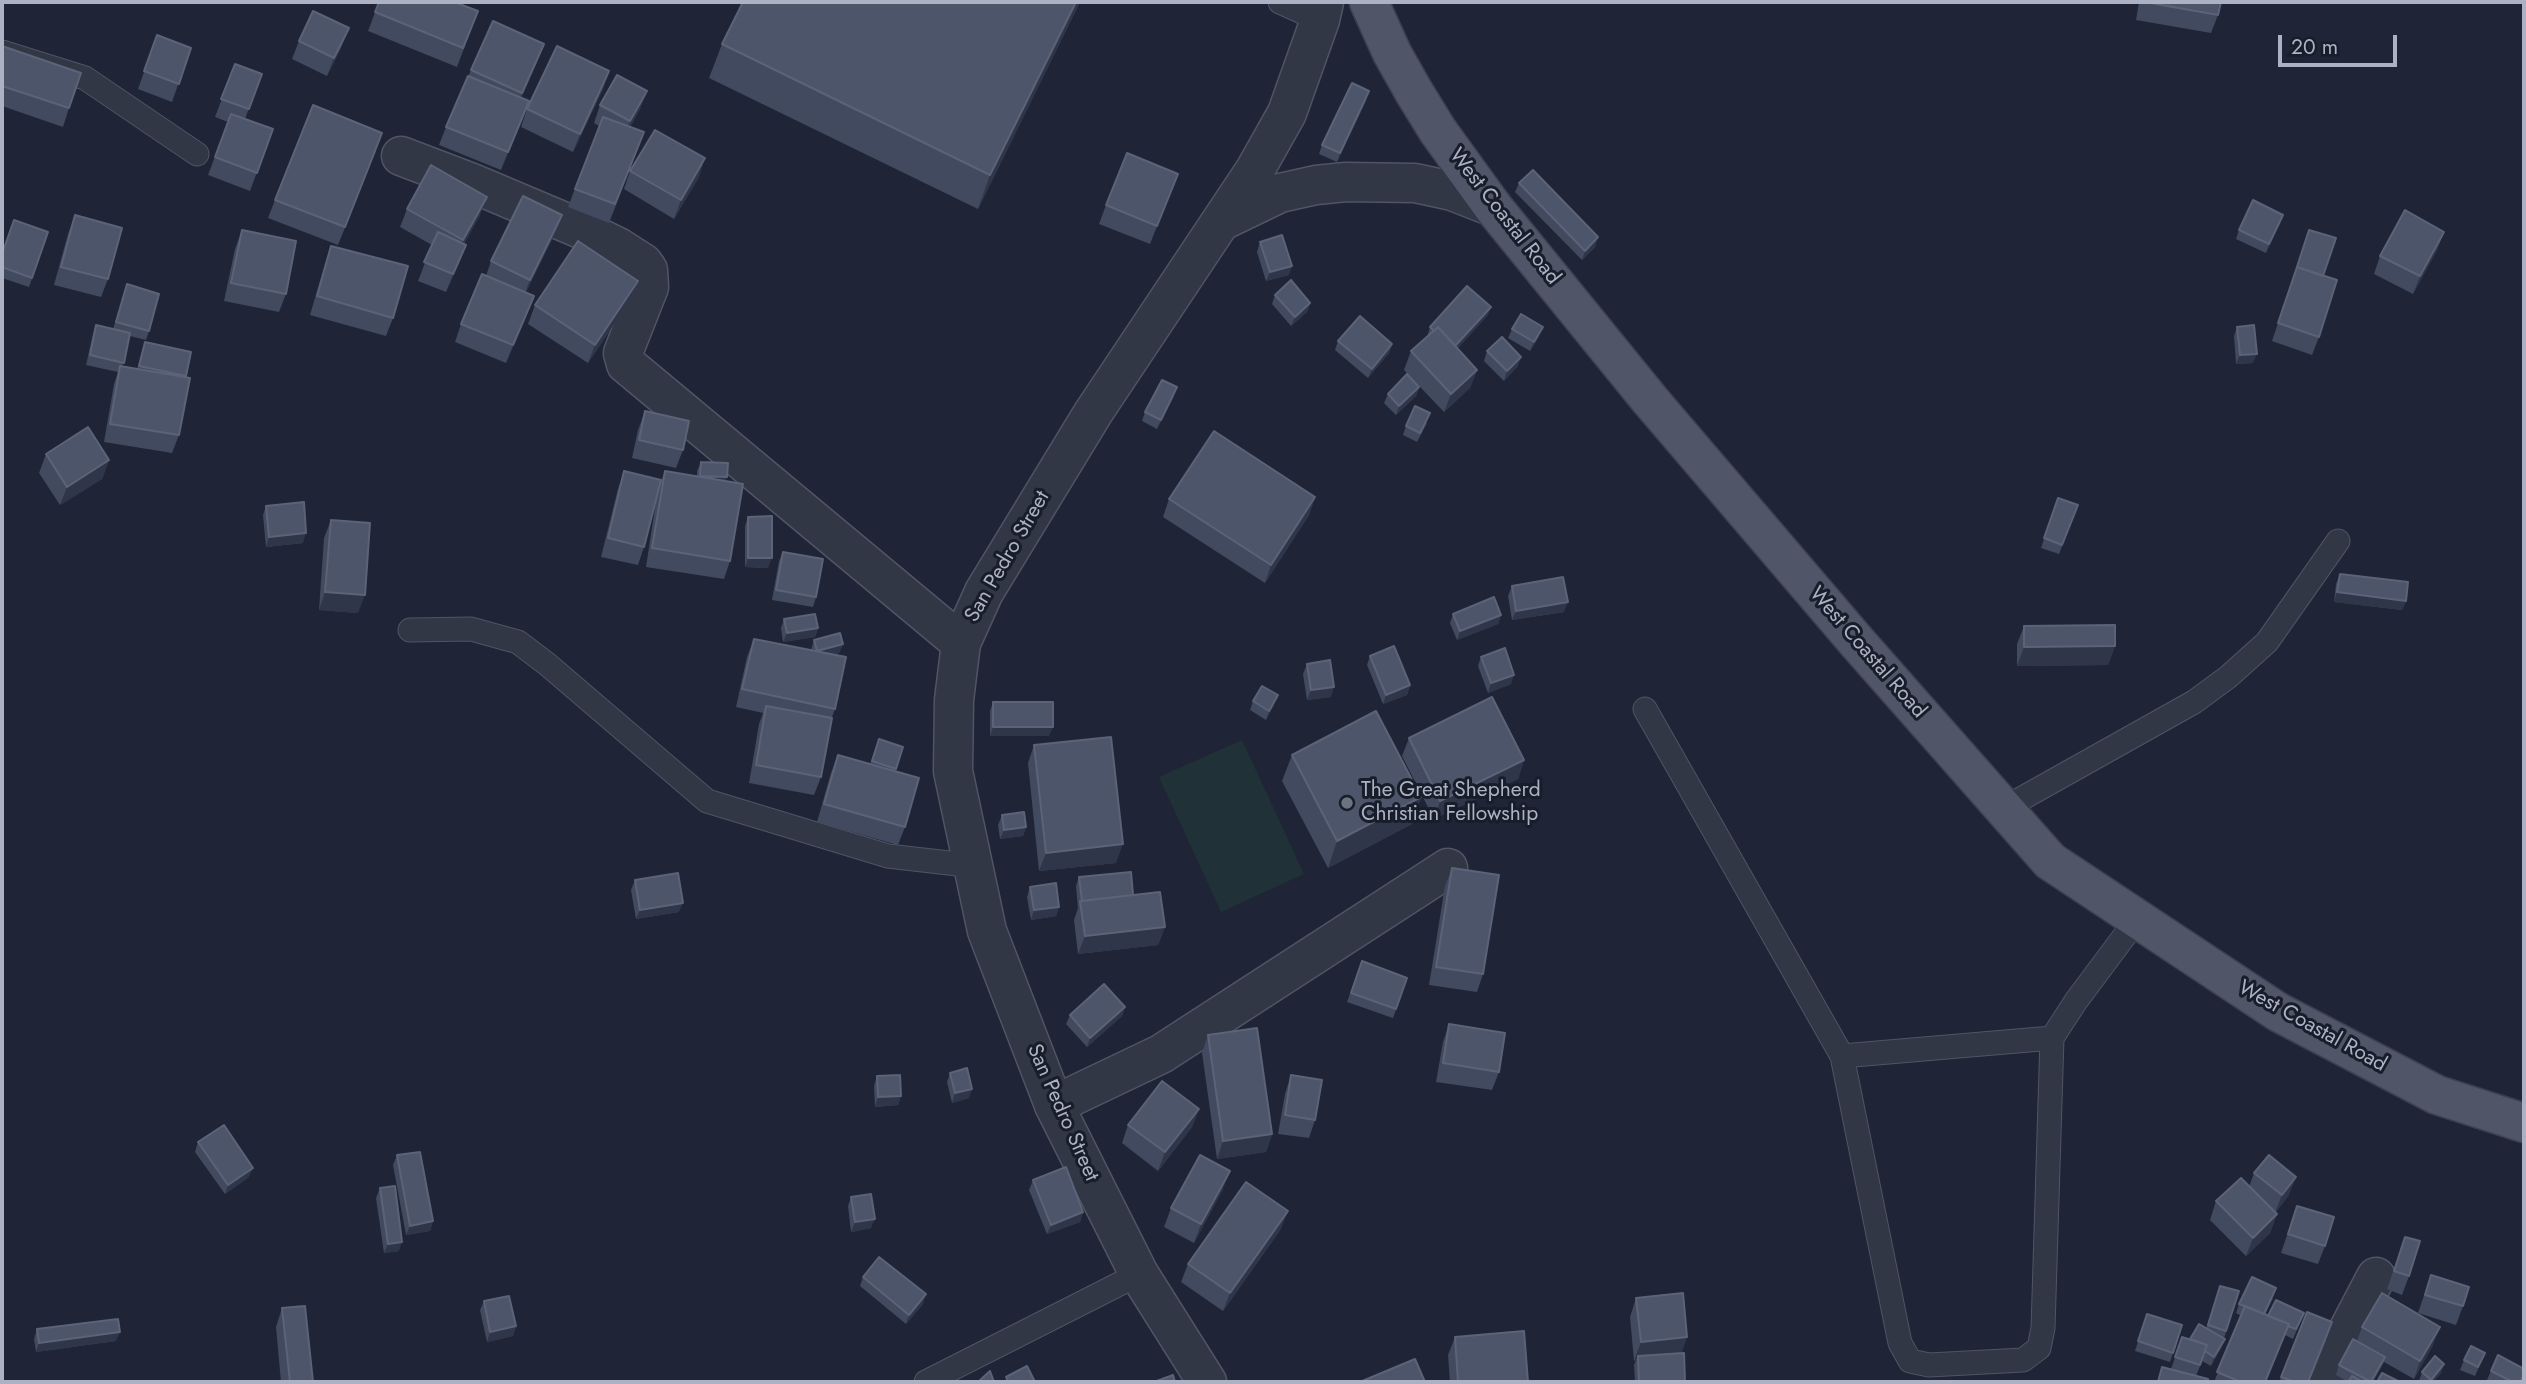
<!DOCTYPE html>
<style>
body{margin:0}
#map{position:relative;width:2526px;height:1384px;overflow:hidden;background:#1f2536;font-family:Jost,sans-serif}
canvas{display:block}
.frame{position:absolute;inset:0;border:4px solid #acb1c4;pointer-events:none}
.scale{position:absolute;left:2278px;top:35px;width:119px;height:32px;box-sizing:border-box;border:4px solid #acb1c4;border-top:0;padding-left:9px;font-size:21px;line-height:24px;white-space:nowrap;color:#acb1c4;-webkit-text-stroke:5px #181d2a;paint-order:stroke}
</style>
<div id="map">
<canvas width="2526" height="1384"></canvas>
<div class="frame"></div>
<div class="scale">20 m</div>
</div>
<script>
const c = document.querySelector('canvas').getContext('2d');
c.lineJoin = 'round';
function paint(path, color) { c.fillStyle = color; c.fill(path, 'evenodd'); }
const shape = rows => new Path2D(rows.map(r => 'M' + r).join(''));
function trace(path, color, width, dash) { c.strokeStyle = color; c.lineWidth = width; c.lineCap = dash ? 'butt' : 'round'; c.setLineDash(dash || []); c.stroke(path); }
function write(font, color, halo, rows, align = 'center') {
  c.font = font + ' Jost,sans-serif'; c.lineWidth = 6; c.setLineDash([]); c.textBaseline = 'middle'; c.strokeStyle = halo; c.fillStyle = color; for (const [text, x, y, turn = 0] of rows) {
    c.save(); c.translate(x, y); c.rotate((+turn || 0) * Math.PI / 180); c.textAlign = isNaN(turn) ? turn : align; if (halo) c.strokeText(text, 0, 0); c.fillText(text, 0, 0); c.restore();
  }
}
paint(shape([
 [1242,740,1304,874,1221,912,1159,777]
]), '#203137');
const service = shape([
 [1280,2,1320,20],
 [2,52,85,78,197,154],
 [410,630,471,629,518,642,547,664,707,801,888,856,975,866],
 [1645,709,1842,1056,1900,1343,1910,1361,1929,1365,2023,1360,2039,1348,2043,1328,2052,1038,2076,1001,2138,918],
 [2003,809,2194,702,2228,677,2267,642,2338,541],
 [1842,1056,2052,1038],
 [926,1382,1139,1274]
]);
const minor = shape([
 [401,156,472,183,581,229,618,247,643,263,648,270,649,287,623,353,626,364,961,643],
 [1054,1105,1161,1054,1448,868],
 [2321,1382,2376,1277]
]);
const tertiary = shape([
 [1222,221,1280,193,1316,185,1346,182,1415,183,1452,191,1493,207],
 [1207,1382,1139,1274,1054,1105,987,931,953,771,954,700,961,643,984,592,1093,413,1255,170,1287,113,1320,20,1324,2]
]);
const primary = shape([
 [1369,2,1392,53,1414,92,1438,131,1493,207,1650,400,1856,641,2050,861,2278,1012,2437,1095,2524,1123]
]);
trace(service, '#505465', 25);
trace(minor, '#505465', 41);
trace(tertiary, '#505465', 41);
trace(primary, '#3c4050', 41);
trace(service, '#323746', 23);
trace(minor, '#323746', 38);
trace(tertiary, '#323746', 38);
trace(primary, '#505667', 38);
paint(shape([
 [379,2,471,30,457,67,368,31],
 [1080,2,978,209,709,78,722,44],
 [2139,2,2221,2,2218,15,2211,33,2136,20],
 [157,35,191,48,172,102,138,89],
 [299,41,342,46,327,76,292,59],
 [2,46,69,108,63,127,2,106],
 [537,62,521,98,529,101,501,170,439,145,446,127,471,70],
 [235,64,262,74,245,119,273,129,250,191,208,175,228,122,215,117],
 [609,71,603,89,573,152,521,127,527,109],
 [647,91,640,109,630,127,637,151,609,223,568,207,599,126,594,123,600,105],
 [1366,101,1337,162,1319,154,1322,145],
 [376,151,338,245,268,218,275,200],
 [630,171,699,177,674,219,624,189],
 [1178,174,1150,244,1099,224,1106,205],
 [1519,183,1598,237,1595,247,1582,260,1515,192],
 [407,209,480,215,464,244,466,245,459,263,446,292,418,281,432,245,400,227],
 [75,215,108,279,101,297,54,285,68,234],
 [562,215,555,233,526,292,527,314,506,363,455,342,461,324,486,276,491,261],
 [2283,215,2266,253,2236,239,2239,230],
 [242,230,286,294,279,312,224,301,235,249],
 [2309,230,2323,276,2319,337,2312,355,2272,341],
 [48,232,29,287,2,278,2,254],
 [2444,232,2437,250,2413,294,2374,274,2380,256],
 [1260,242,1289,275,1266,281,1257,252],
 [331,246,393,318,386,336,310,315,325,264],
 [638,281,631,299,588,363,528,324,535,305],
 [127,284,149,331,146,340,130,336,122,367,137,369,145,342,191,352,186,377,179,435,172,453,104,442,114,384,118,372,86,365,93,334,96,325,113,329],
 [1275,295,1310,303,1307,312,1291,326,1272,304],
 [1491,307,1487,316,1457,349,1477,370,1470,388,1444,412,1404,370,1411,351,1427,337,1430,327],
 [2237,327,2253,363,2236,364,2234,336],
 [1512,329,1539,336,1530,351,1508,338],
 [1338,341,1392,344,1389,353,1368,378,1335,350],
 [1487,351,1518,366,1504,381,1484,361],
 [1419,387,1416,396,1396,415,1384,403,1388,394],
 [1174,396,1157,429,1142,421,1145,412],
 [645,411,683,450,676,468,632,458,638,430],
 [1427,423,1417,442,1403,435,1406,426],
 [46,454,109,460,102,479,60,505,39,473],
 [701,462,725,481,730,561,724,579,646,567,657,495,644,547,638,565,601,557,618,489,624,471,659,486,665,471,697,477,697,471],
 [1315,497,1309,515,1265,583,1163,517,1169,499],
 [2058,498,2078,505,2059,554,2041,548],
 [266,506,303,543,266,547,263,515],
 [748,517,768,568,745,567,745,526],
 [331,520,358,613,319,610,324,538],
 [783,552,816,597,813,607,772,600,779,561],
 [2340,574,2406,601,2402,610,2334,602,2336,584],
 [1512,586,1564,612,1512,620,1508,596],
 [1453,614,1501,615,1498,624,1457,640,1450,623],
 [784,619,818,628,815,637,783,642,781,628],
 [2024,626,2115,646,2108,665,2017,666,2017,644],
 [754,639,811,650,814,640,843,644,839,653,833,655,835,709,831,720,821,777,814,795,749,783,759,724,763,713,736,707,747,657],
 [1370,656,1410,685,1407,695,1383,704,1367,665],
 [1481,657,1511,684,1488,693,1478,666],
 [1307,664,1331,697,1307,700,1303,674],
 [1253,701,1274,705,1266,720,1250,710],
 [993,702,1049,736,990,736,990,711],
 [1409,738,1524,760,1518,779,1434,819,1402,756],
 [879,739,903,747,895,771,905,827,898,845,817,822,831,773,838,755,870,764],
 [1034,745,1116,863,1039,871,1028,763],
 [1292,755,1421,797,1412,824,1328,868,1282,781],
 [1002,815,1026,827,1023,836,1000,839,998,825],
 [1452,868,1483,974,1477,992,1429,985,1445,886],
 [1079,877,1133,895,1165,927,1158,945,1078,954,1074,920,1078,908,1076,886],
 [635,880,679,912,636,919,631,890],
 [1030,887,1059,907,1056,916,1031,920,1027,897],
 [1362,961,1407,978,1393,1018,1347,1002],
 [1125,1007,1122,1016,1087,1047,1066,1024,1070,1015],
 [1449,1024,1499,1072,1492,1090,1436,1082,1443,1042],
 [1208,1035,1272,1134,1266,1152,1217,1159,1202,1053],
 [950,1073,969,1098,952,1103,947,1082],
 [1291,1075,1315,1120,1309,1138,1278,1134,1285,1094],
 [877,1076,901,1096,898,1105,875,1107,874,1086],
 [1199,1109,1192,1127,1158,1171,1122,1143,1128,1125],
 [198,1142,249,1177,225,1194,195,1152],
 [397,1155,433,1221,430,1231,406,1235,393,1165],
 [2254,1173,2289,1195,2275,1213,2277,1214,2270,1233,2246,1256,2210,1220,2216,1201,2249,1187],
 [1033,1180,1083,1212,1080,1222,1047,1234,1029,1190],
 [380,1188,399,1251,384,1253,376,1198],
 [1223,1189,1194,1243,1164,1227,1171,1208],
 [851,1197,871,1228,851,1232,848,1206],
 [2297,1206,2325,1246,2318,1264,2281,1253],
 [1281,1229,1223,1311,1181,1282,1188,1264],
 [2405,1237,2409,1276,2402,1295,2387,1289],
 [2431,1275,2463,1306,2456,1325,2418,1313],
 [863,1277,923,1304,906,1324,860,1286],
 [2220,1286,2239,1291,2221,1348,2211,1366,2202,1361,2196,1376,2208,1382,2157,1382,2162,1367,2171,1369,2182,1337,2190,1339,2206,1328],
 [1636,1298,1682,1353,1685,1382,1635,1382,1634,1365,1636,1360,1634,1361,1630,1317],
 [2273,1298,2265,1314,2268,1316,2304,1313,2293,1339,2285,1335,2266,1382,2214,1382,2241,1316,2236,1313,2239,1304],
 [484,1301,516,1326,513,1336,487,1342,480,1310],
 [282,1308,313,1382,281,1382,276,1327],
 [2307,1312,2326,1340,2309,1382,2279,1382],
 [2147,1314,2182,1325,2170,1362,2135,1351],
 [2362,1327,2433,1345,2414,1379,2384,1362,2373,1382,2348,1382,2336,1375,2339,1365,2357,1341],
 [37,1329,116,1341,36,1352,34,1339],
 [1455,1337,1528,1382,1450,1382,1448,1355],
 [2485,1353,2475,1376,2460,1370,2464,1360],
 [2524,1369,2524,1376,2521,1382,2492,1382,2487,1380,2491,1371],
 [2422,1372,2441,1373,2433,1382,2420,1382,2419,1381]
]), '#424a5f');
paint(shape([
 [1076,2,1080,2,978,209,990,175],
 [349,28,342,46,327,76,334,58],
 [544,44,537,62,516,111,522,93],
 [609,71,603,89,573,152,580,134],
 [647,91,640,109,623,139,630,121],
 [1369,91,1366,101,1337,162,1340,153],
 [529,101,523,119,501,170,508,152],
 [705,158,699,177,674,219,681,200],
 [487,197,480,215,456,258,463,240],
 [562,215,555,233,523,298,530,280],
 [2283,215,2280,224,2266,253,2269,244],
 [2444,232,2437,250,2413,294,2420,276],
 [1598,237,1595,247,1582,260,1585,251],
 [466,245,459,263,446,292,453,274],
 [1292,266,1289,275,1266,281,1270,272],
 [638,281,631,299,588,363,595,345],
 [534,296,527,314,506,363,513,345],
 [1310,303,1307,312,1291,326,1295,317],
 [1491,307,1487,316,1450,357,1453,348],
 [1543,327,1539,336,1530,351,1534,342],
 [1392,344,1389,353,1368,378,1372,369],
 [2257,354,2253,363,2236,364,2240,355],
 [1521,357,1518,366,1504,381,1507,371],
 [1477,370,1470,388,1444,412,1451,394],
 [1177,387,1174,396,1157,429,1161,420],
 [1419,387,1416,396,1396,415,1399,406],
 [109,460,102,479,60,505,67,487],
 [700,476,727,477,724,486,697,485],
 [1315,497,1309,515,1265,583,1271,565],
 [306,533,303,543,266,547,269,537],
 [748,558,772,558,768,568,745,567],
 [325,592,365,595,358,613,319,610],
 [2337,592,2406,601,2402,610,2334,602],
 [1568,602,1564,612,1512,620,1516,611],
 [1501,615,1498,624,1457,640,1460,631],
 [818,628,815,637,783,642,787,633],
 [843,644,839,653,814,660,817,651],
 [2115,646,2108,665,2017,666,2024,647],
 [1514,675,1511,684,1488,693,1491,683],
 [1410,685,1407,695,1383,704,1386,695],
 [1334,687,1331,697,1307,700,1311,690],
 [1278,695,1274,705,1266,720,1269,711],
 [993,727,1053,727,1049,736,990,736],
 [1524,760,1518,779,1434,819,1440,801],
 [1421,797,1412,824,1328,868,1337,841],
 [1026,827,1023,836,1000,839,1004,830],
 [1123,844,1116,863,1039,871,1046,853],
 [683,903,679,912,636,919,640,910],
 [1059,907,1056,916,1031,920,1034,910],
 [1165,927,1158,945,1078,954,1085,936],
 [1125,1007,1122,1016,1087,1047,1090,1038],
 [972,1089,969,1098,952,1103,955,1093],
 [901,1096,898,1105,875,1107,878,1097],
 [1199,1109,1192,1127,1158,1171,1165,1152],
 [1272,1134,1266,1152,1217,1159,1223,1141],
 [253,1168,249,1177,225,1194,228,1185],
 [1230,1171,1223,1189,1194,1243,1201,1224],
 [2296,1177,2289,1195,2275,1213,2282,1195],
 [1288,1211,1281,1229,1223,1311,1230,1293],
 [1083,1212,1080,1222,1047,1234,1051,1225],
 [2277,1214,2270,1233,2246,1256,2253,1238],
 [875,1219,871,1228,851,1232,855,1222],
 [433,1221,430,1231,406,1235,410,1226],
 [402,1242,399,1251,384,1253,388,1244],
 [926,1294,923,1304,906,1324,909,1315],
 [516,1326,513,1336,487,1342,490,1332],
 [2440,1327,2433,1345,2414,1379,2420,1361],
 [120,1332,116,1341,36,1352,39,1343],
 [1687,1337,1681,1356,1638,1356,1636,1360,1634,1361,1641,1342],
 [2225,1339,2221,1348,2211,1366,2214,1357],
 [2385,1357,2382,1366,2373,1382,2371,1382],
 [2444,1364,2441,1373,2433,1382,2431,1382]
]), '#2f364a');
const building = shape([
 [379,2,454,2,478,11,463,48,375,12,379,2],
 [743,2,1076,2,990,175,722,44,743,2],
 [2145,2,2221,2,2218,15,2145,2],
 [313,11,349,28,334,58,299,41,313,11],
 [493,21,544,44,522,93,471,70,493,21],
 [157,35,191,48,179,84,144,71,157,35],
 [2,46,81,73,69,108,2,86,2,46],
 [557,46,609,71,580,134,527,109,557,46],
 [235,64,262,74,249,109,221,99,235,64],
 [617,75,647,91,630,121,600,105,617,75],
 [468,76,529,101,508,152,446,127,468,76],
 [1352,83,1369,91,1340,153,1322,145,1352,83],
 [313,105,382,133,345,227,275,200,313,105],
 [231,114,273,129,257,173,215,157,231,114],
 [603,117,644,132,615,204,575,189,603,117],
 [655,130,705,158,681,200,630,171,655,130],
 [1127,153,1178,174,1157,226,1106,205,1127,153],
 [431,165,487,197,463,240,407,209,431,165],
 [1533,170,1598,237,1585,251,1519,183,1533,170],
 [523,196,562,215,530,280,491,261,523,196],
 [2253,200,2283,215,2269,244,2239,230,2253,200],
 [2405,210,2444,232,2420,276,2380,256,2405,210],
 [75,215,122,228,108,279,61,267,75,215],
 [14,220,48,232,32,278,2,267,2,254,14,220],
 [242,230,296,241,286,294,231,283,242,230],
 [2309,230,2336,238,2323,276,2297,267,2294,276,2309,230],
 [438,232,466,245,453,274,424,262,438,232],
 [1282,235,1292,266,1270,272,1260,242,1282,235],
 [578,241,638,281,595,345,535,305,578,241],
 [331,246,408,266,393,318,317,296,331,246],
 [2297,267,2337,280,2319,337,2278,323,2297,267],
 [482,274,534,296,513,345,461,324,482,274],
 [1291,280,1310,303,1295,317,1275,295,1291,280],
 [127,284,159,294,149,331,116,322,127,284],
 [1467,286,1491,307,1455,346,1438,327,1434,331,1430,327,1467,286],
 [1521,314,1543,327,1534,342,1512,329,1521,314],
 [1360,316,1392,344,1372,369,1338,341,1360,316],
 [96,325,130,333,124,363,90,355,96,325],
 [2254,325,2257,354,2240,355,2237,327,2254,325],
 [1438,327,1477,370,1451,394,1411,351,1438,327],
 [1502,337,1521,357,1507,371,1487,351,1502,337],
 [145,342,191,352,186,376,139,366,145,342],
 [120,366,190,378,179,435,110,424,120,366],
 [1407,374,1419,387,1399,406,1388,394,1407,374],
 [1162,380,1177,387,1161,420,1145,412,1162,380],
 [1415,406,1430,413,1420,433,1406,426,1415,406],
 [645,411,689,421,683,450,639,440,645,411],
 [88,427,109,460,67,487,46,454,88,427],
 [1214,431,1315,497,1271,565,1169,499,1214,431],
 [701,462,728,463,727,477,700,476,701,462],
 [624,471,661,480,644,547,608,538,624,471],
 [665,471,743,484,730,561,652,548,665,471],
 [2058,498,2078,505,2062,545,2044,538,2058,498],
 [304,502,306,533,269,537,266,506,304,502],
 [772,516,772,558,748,558,748,517,772,516],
 [331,520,370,523,365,595,325,592,331,520],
 [783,552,823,559,816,597,776,590,783,552],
 [2340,574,2408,582,2406,601,2337,592,2340,574],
 [1563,577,1568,602,1516,611,1512,586,1563,577],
 [1494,597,1501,615,1460,631,1453,614,1494,597],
 [815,614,818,628,787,633,784,619,815,614],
 [2115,625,2115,646,2024,647,2024,626,2115,625],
 [840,633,843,644,817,651,814,640,840,633],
 [754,639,846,657,835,709,742,689,754,639],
 [1394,646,1410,685,1386,695,1370,656,1394,646],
 [1505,648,1514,675,1491,683,1481,657,1505,648],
 [1330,660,1334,687,1311,690,1307,664,1330,660],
 [1262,686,1278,695,1269,711,1253,701,1262,686],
 [1492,697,1524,760,1440,801,1409,738,1492,697],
 [993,702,1053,702,1053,727,993,727,993,702],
 [766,706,832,718,821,777,756,765,766,706],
 [1376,711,1421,797,1337,841,1292,755,1376,711],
 [1111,737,1123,844,1046,853,1034,745,1111,737],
 [879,739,903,747,896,769,872,761,879,739],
 [838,755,919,778,905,827,824,804,838,755],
 [1024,812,1026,827,1004,830,1002,815,1024,812],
 [1452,868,1499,875,1483,974,1436,967,1452,868],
 [1131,872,1133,895,1082,901,1079,877,1131,872],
 [678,873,683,903,640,910,635,880,678,873],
 [1056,883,1059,907,1034,910,1030,887,1056,883],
 [1160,892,1165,927,1085,936,1080,901,1160,892],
 [1362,961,1407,978,1396,1009,1351,993,1362,961],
 [1104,984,1125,1007,1090,1038,1070,1015,1104,984],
 [1449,1024,1505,1033,1499,1072,1443,1063,1449,1024],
 [1257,1028,1272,1134,1223,1141,1208,1035,1257,1028],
 [967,1068,972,1089,955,1093,950,1073,967,1068],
 [900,1075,901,1096,878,1097,877,1076,900,1075],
 [1291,1075,1322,1080,1315,1120,1285,1115,1291,1075],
 [1162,1081,1199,1109,1165,1152,1128,1125,1162,1081],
 [224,1125,253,1168,228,1185,198,1142,224,1125],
 [420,1152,433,1221,410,1226,397,1155,420,1152],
 [1200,1155,1230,1171,1201,1224,1171,1208,1200,1155],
 [2269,1155,2296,1177,2282,1195,2254,1173,2269,1155],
 [1066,1167,1083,1212,1051,1225,1033,1180,1066,1167],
 [2241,1178,2277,1214,2253,1238,2216,1201,2241,1178],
 [1246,1182,1288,1211,1230,1293,1188,1264,1246,1182],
 [395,1186,402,1242,388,1244,380,1188,395,1186],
 [871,1194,875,1219,855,1222,851,1197,871,1194],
 [2297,1206,2334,1217,2325,1246,2288,1234,2297,1206],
 [2405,1237,2420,1241,2409,1276,2394,1271,2405,1237],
 [879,1257,926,1294,909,1315,863,1277,879,1257],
 [2431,1275,2469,1287,2463,1306,2425,1295,2431,1275],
 [2252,1277,2276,1288,2264,1314,2239,1304,2252,1277],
 [2220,1286,2239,1291,2226,1331,2208,1325,2220,1286],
 [1683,1293,1687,1337,1641,1342,1636,1298,1683,1293],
 [2382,1293,2440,1327,2420,1361,2362,1327,2382,1293],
 [509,1296,516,1326,490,1332,484,1301,509,1296],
 [2276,1300,2304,1313,2296,1329,2288,1326,2289,1324,2268,1316,2276,1300],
 [305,1306,313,1382,290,1382,282,1308,305,1306],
 [2245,1306,2289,1324,2265,1382,2241,1382,2217,1372,2245,1306],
 [2307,1312,2332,1322,2308,1382,2295,1382,2281,1377,2307,1312],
 [2147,1314,2182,1325,2173,1353,2138,1341,2147,1314],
 [118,1319,120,1332,39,1343,37,1329,118,1319],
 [2199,1324,2225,1339,2214,1357,2205,1351,2207,1345,2190,1339,2199,1324],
 [1524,1331,1528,1382,1458,1382,1455,1337,1524,1331],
 [2182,1337,2207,1345,2200,1365,2175,1357,2182,1337],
 [2353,1339,2385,1357,2371,1382,2339,1365,2353,1339],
 [2471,1346,2485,1353,2478,1367,2464,1360,2471,1346],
 [1684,1353,1685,1382,1639,1382,1638,1356,1684,1353],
 [2498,1355,2524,1369,2524,1374,2520,1382,2513,1382,2491,1371,2498,1355],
 [2435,1356,2444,1364,2431,1380,2422,1372,2435,1356],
 [1415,1359,1425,1382,1360,1382,1415,1359],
 [1027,1366,1035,1382,1008,1382,1006,1377,1027,1366],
 [2162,1367,2208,1379,2208,1382,2158,1382,2162,1367],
 [990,1371,994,1382,978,1382,990,1371],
 [2382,1373,2400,1382,2377,1382,2382,1373],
 [1173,1375,1175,1382,1154,1382,1173,1375],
 [2352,1376,2363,1382,2348,1382,2352,1376]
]);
paint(building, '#4d556a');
trace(building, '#5c6378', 2);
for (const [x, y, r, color] of [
 [1347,803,7,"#6b7280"]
]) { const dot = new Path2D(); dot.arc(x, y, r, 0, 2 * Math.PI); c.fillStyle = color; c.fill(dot); trace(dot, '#181d2a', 2.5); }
write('21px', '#acb1c4', '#181d2a', [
 ["West Coastal Road",1504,217,52],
 ["San Pedro Street",1008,557,-60],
 ["West Coastal Road",1867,653,49],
 ["West Coastal Road",2312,1027,29],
 ["San Pedro Street",1062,1113,66]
]);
write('21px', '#acb1c4', '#181d2a', [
 ["The Great Shepherd",1361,791],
 ["Christian Fellowship",1361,815]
], 'left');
</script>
